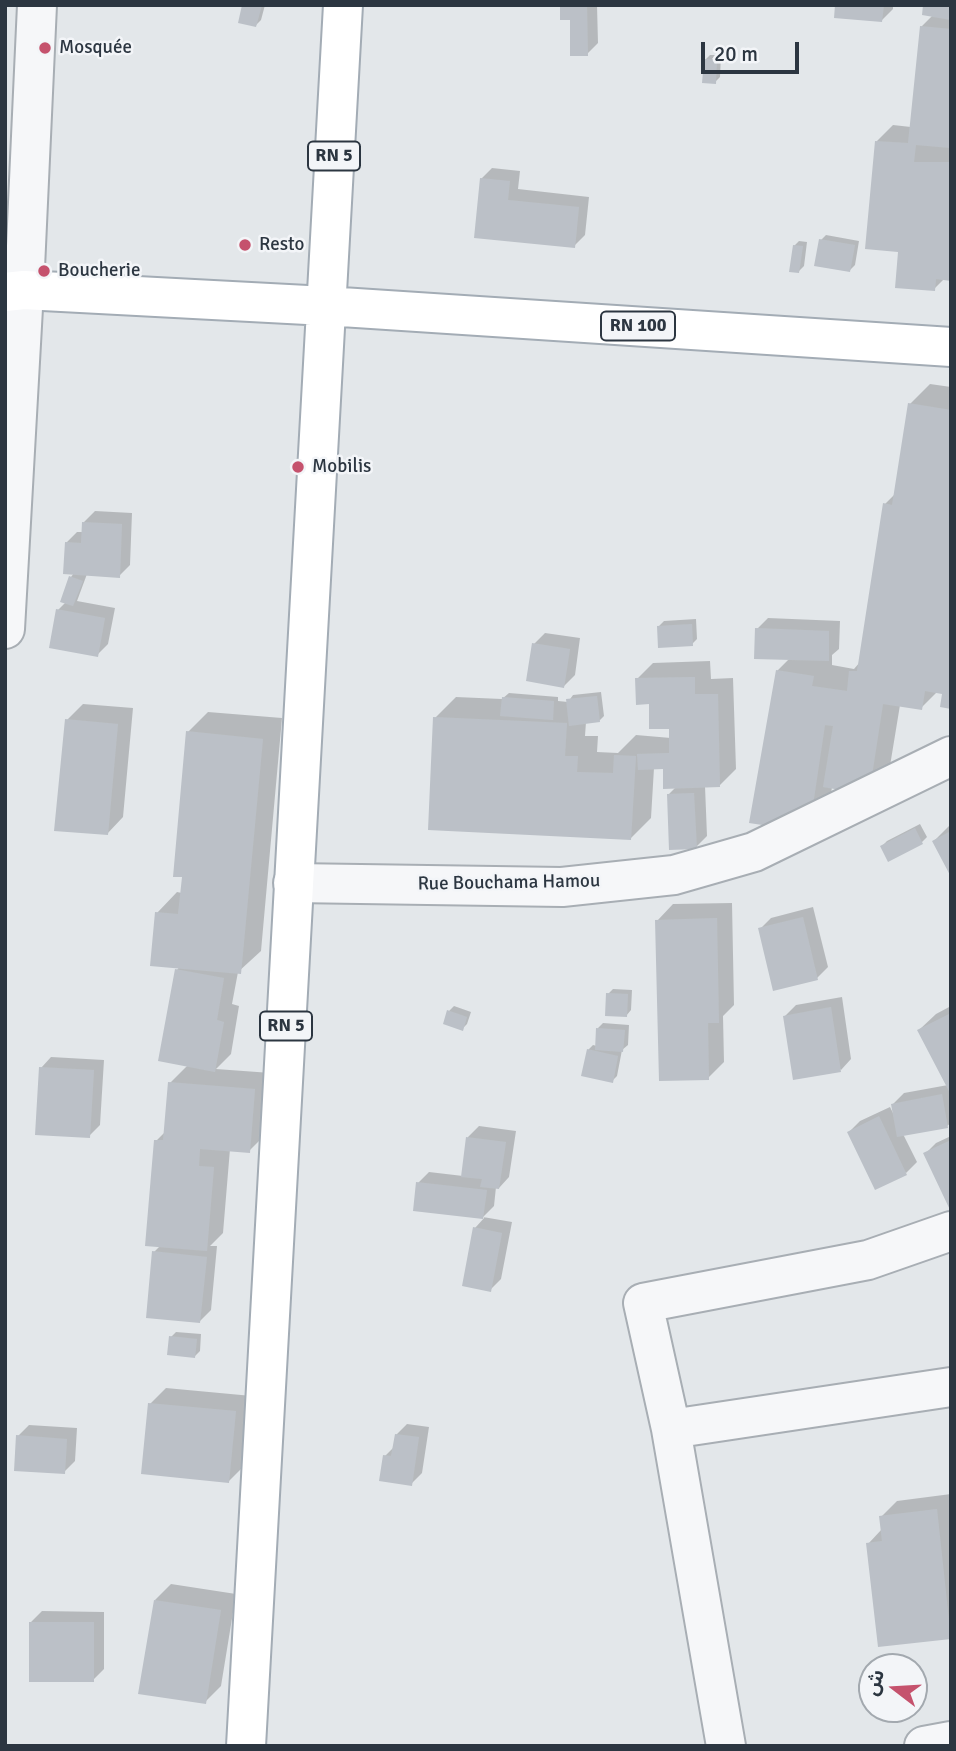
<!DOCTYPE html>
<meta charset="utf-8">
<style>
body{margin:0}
#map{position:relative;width:956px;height:1751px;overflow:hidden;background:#e3e7ea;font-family:Signika,"Noto Sans Arabic",sans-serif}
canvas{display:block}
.frame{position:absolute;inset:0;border:7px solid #2c3641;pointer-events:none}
.north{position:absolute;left:858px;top:1653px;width:70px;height:70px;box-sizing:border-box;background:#f3f5f8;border:2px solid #a3a9af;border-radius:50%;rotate:287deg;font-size:19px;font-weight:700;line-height:28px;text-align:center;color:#2c3641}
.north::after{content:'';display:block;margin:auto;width:24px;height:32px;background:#c5526d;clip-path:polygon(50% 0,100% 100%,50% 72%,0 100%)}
.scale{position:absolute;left:701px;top:42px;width:98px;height:32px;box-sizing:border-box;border:4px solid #2c3641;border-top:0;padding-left:9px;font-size:21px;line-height:24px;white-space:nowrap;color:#2c3641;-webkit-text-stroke:5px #f3f5f8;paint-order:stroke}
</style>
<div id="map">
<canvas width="956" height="1751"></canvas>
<div class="frame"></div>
<div class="north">ش</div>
<div class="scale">20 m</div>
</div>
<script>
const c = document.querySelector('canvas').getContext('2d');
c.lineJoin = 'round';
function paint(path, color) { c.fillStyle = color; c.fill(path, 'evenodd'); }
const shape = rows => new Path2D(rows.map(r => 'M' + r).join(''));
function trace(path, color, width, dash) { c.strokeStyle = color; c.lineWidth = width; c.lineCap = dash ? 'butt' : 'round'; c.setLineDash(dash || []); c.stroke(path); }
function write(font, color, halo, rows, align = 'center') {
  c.font = font + ' Signika,sans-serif'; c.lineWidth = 5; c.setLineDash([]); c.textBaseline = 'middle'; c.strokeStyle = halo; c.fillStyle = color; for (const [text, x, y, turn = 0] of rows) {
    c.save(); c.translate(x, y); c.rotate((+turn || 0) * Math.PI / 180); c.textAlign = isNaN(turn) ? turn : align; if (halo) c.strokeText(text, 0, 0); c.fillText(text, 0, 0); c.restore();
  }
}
paint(shape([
 [244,5,265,5,261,20,256,25],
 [561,5,597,5,598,43,587,54,572,18],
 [837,5,893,5,893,9,882,20],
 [951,5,951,279,945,278,934,289,899,251,877,141,893,125,911,127,921,27,933,15],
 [710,55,721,55,720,77,715,82,705,60],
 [492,168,520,171,518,189,589,197,585,235,574,246,476,236,481,179],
 [826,235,859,241,855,265,850,270,821,240],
 [799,241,807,242,804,266,799,271,794,246],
 [930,384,951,387,951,707,944,692,938,691,921,708,900,705,889,772,832,787,829,809,808,830,777,671,790,658,757,629,768,618,840,621,839,649,832,655,832,665,854,669,860,662,885,504,896,493,910,404],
 [95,511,132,513,130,565,119,576,87,574,77,601,115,608,108,644,97,655,58,610,66,602,71,577,74,573,66,543,77,532,83,532,84,522],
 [696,619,697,639,692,644,659,626,664,621],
 [545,633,580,638,575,675,564,686,534,644],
 [710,661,711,679,733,678,736,769,719,786,705,786,707,836,696,847,668,795,676,787,664,767,654,768,651,818,631,838,435,718,456,697,502,699,509,693,558,697,558,701,568,702,573,695,601,692,604,716,599,721,586,722,585,736,598,736,597,752,618,753,636,735,671,738,670,727,650,703,637,679,653,663],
 [83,704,133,708,123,817,107,834,67,720],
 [208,712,282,718,261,951,238,972,232,1004,239,1006,231,1054,216,1069,271,1073,265,1135,249,1151,230,1149,223,1233,210,1246,217,1246,211,1310,200,1321,154,1252,161,1245,156,1141,166,1131,170,1083,188,1065,177,970,180,966,157,913,177,892,182,893,188,732],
 [920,824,927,837,922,842,882,846,887,841],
 [951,824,951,873,934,841],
 [732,903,734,1005,723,1016,724,1062,708,1078,657,921,673,904],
 [813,907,828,967,817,978,760,929,771,918],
 [613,989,632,990,631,1010,626,1016,608,994],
 [842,997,851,1059,841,1070,785,1016,796,1005],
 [454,1006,471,1012,467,1024,462,1029,449,1011],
 [951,1006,951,1123,947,1126,903,1134,917,1162,906,1173,849,1132,860,1121,890,1107,894,1115,893,1104,904,1093,948,1085,919,1030,936,1014],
 [603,1023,629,1025,628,1045,622,1050,617,1076,612,1081,588,1050,593,1045,597,1046,598,1028],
 [51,1057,104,1060,100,1125,89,1136,41,1068],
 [479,1126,516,1131,509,1177,499,1188,496,1187,494,1206,483,1217,512,1222,501,1279,490,1290,475,1228,485,1217,415,1210,418,1183,429,1172,463,1176,468,1137],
 [951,1136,951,1208,925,1154,936,1143],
 [176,1332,201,1334,200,1351,195,1356,171,1337],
 [166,1388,252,1396,245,1465,229,1481,150,1404],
 [407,1424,429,1427,422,1473,411,1484,385,1456,395,1446,396,1435],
 [29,1425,77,1428,75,1461,64,1472,18,1436],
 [951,1494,951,1637,868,1544,882,1529,881,1517,897,1501],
 [171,1584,236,1594,221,1686,205,1702,155,1600],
 [42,1611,104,1612,104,1669,93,1680,31,1622]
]), '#0003');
paint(shape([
 [242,5,262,5,256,27,238,23],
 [560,5,587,5,588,56,570,56,570,20,560,20],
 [835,5,884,5,882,22,834,18],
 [923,5,951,5,951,20,922,15],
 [920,26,951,29,951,148,916,145,914,162,951,162,951,281,936,279,935,291,895,288,898,252,865,249,875,141,908,143],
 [704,59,717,60,716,84,702,83],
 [480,178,510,181,508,200,579,207,575,248,474,238],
 [819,239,855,245,850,272,814,266],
 [793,245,803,246,799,273,789,272],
 [908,403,951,410,951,709,940,707,942,694,925,691,922,710,883,704,869,795,823,787,833,726,825,725,809,832,749,823,776,670,814,676,812,686,847,691,849,671,857,671,883,503,892,505],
 [82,522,122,524,120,578,63,574,65,542,81,543],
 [69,576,83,581,73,606,60,602],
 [56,609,105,618,98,657,49,648],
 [692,624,693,646,658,648,657,626],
 [755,628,829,631,829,661,754,659],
 [532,643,570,649,564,688,526,681],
 [695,677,695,694,718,694,720,787,663,789,663,769,638,770,637,754,669,753,669,729,649,729,649,704,636,705,635,678],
 [597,696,600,722,569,726,566,699],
 [502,697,554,701,553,720,500,716],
 [433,717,567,723,565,756,578,756,577,772,613,773,614,755,636,756,631,840,428,830],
 [65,719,118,724,108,835,54,831],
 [186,731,263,739,241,974,150,966,155,912,178,914,182,877,173,877],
 [694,793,697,849,669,850,667,794],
 [915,828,923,844,888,862,880,846],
 [951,831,951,877,932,841],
 [803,917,818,980,773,991,758,928],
 [717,918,719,1023,708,1023,709,1080,659,1081,655,920],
 [175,969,224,978,217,1020,224,1022,215,1072,158,1061],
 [606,993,628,994,627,1017,605,1016],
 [831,1007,841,1072,793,1080,783,1016],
 [447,1010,467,1017,463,1031,443,1024],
 [951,1013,951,1095,917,1030],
 [596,1028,625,1030,623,1052,595,1050],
 [587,1049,618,1056,613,1083,581,1076],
 [39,1067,94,1070,90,1138,35,1135],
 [168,1082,255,1089,250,1153,200,1149,199,1166,214,1167,207,1251,145,1246,154,1140,163,1140],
 [942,1094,948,1128,897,1137,891,1104],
 [879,1116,907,1175,875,1190,847,1132],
 [466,1137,506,1142,499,1189,480,1187,482,1179,461,1177],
 [951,1140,951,1212,923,1153],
 [416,1182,487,1190,483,1219,413,1211],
 [473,1227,502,1233,491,1292,462,1286],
 [152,1251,207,1257,200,1323,146,1318],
 [169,1336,197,1339,195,1358,167,1355],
 [148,1403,236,1411,229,1483,141,1474],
 [395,1434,419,1437,412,1486,379,1481,383,1455,391,1456],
 [16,1435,67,1439,65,1474,14,1471],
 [937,1509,951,1639,878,1647,866,1543,882,1541,879,1516],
 [154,1600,221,1610,206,1704,138,1694],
 [29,1622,94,1622,94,1682,29,1682]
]), '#bbc0c7');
const minor = shape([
 [5,629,24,290,37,5],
 [293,883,562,887,674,875,754,852,951,756],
 [671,1429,643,1303,868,1260,951,1231],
 [726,1746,671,1429,951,1387],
 [924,1746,951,1741]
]);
const major = shape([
 [5,292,24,290,326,306,951,347],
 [246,1746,343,5]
]);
trace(minor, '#a8aeb4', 42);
trace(major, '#a3acb5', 42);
trace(minor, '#f6f7f9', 38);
trace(major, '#fff', 38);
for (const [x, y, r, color] of [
 [45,48,7,"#c5526d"],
 [245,245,7,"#c5526d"],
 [44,271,7,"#c5526d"],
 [298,467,7,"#c5526d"]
]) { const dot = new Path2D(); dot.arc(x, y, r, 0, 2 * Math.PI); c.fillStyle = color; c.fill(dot); trace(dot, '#f3f5f8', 2.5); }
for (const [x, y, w] of [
 [334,156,52],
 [638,326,74],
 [286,1026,52]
]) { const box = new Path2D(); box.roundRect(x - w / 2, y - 14.5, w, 29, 5); c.fillStyle = '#f3f5f8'; c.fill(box); trace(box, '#2c3641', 2); }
write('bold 18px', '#2c3641', null, [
 ["RN 5",334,156],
 ["RN 100",638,326],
 ["RN 5",286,1026]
]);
write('19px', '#2c3641', '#f3f5f8', [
 ["Mosquée",59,48],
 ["Resto",259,245],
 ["Boucherie",58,271],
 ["Mobilis",312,467]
], 'left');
write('19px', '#2c3641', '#f3f5f8', [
 ["Rue Bouchama Hamou",509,883,-1]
]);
</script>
